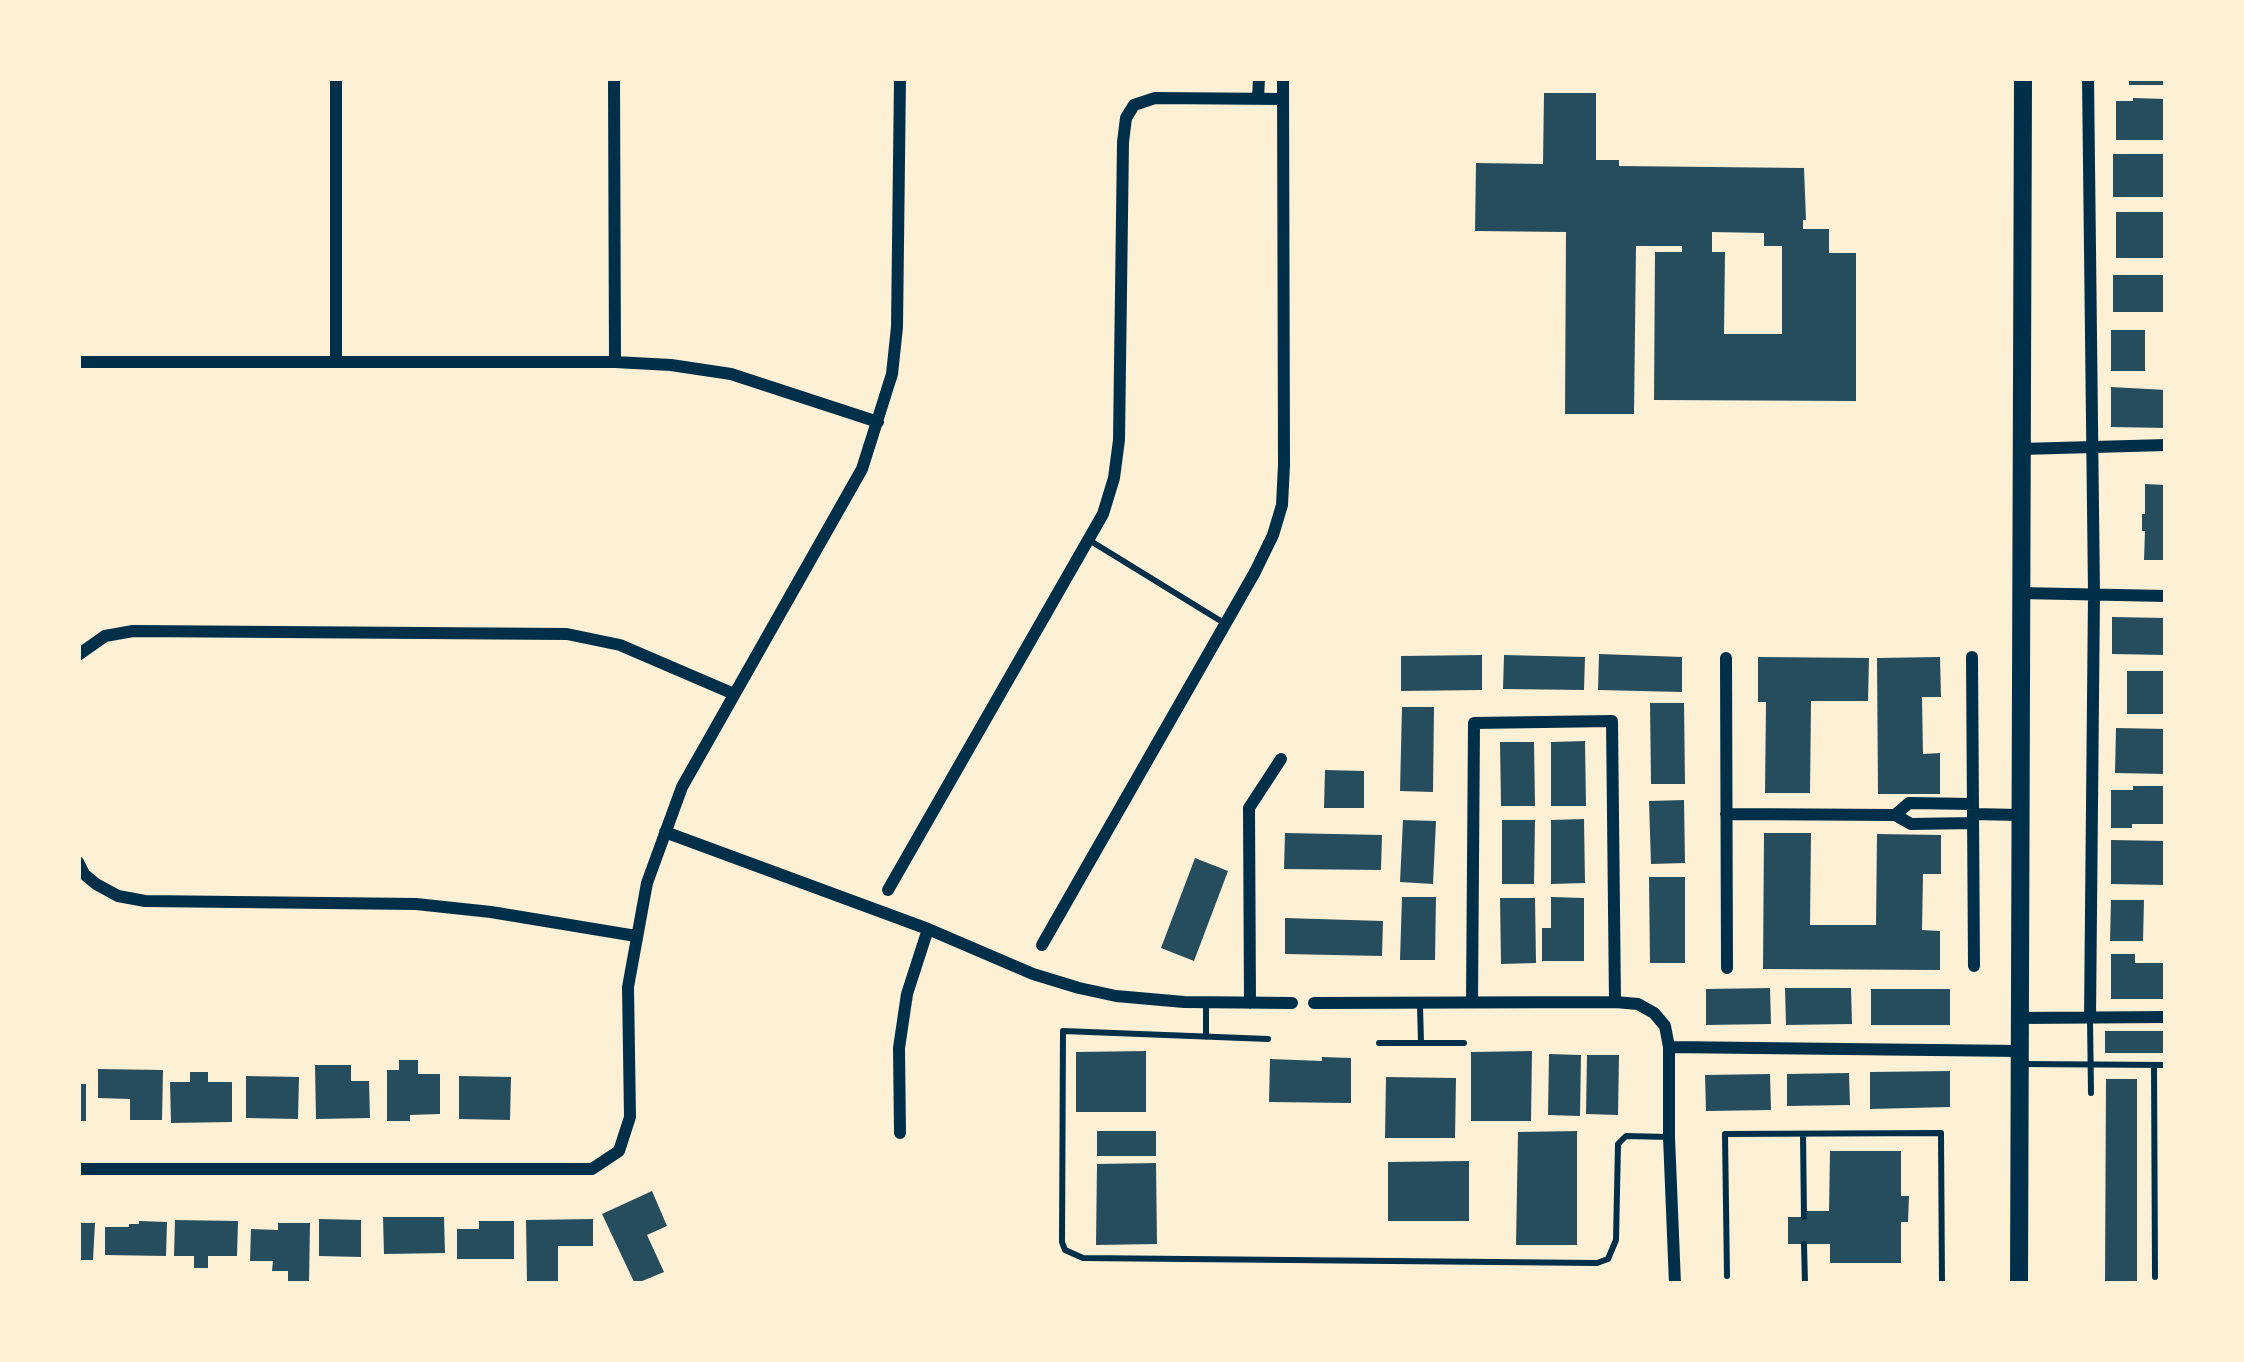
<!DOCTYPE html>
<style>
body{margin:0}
#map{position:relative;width:2244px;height:1362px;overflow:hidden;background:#fdf0d5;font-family:"Varela Round",sans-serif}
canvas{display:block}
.frame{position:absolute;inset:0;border:81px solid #fdf0d5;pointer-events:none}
</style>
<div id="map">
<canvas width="2244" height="1362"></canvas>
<div class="frame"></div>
</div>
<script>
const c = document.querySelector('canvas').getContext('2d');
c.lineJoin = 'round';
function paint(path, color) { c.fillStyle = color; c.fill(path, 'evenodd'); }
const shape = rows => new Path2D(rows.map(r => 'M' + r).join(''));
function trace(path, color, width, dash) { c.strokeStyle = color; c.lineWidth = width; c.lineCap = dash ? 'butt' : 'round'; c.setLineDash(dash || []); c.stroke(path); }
paint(shape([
 [2129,78,2166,78,2166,85,2129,85],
 [1544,93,1596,93,1596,160,1619,160,1619,166,1804,168,1806,220,1803,220,1803,229,1829,229,1829,253,1856,253,1856,401,1654,400,1655,252,1682,252,1682,246,1636,246,1634,414,1565,414,1566,232,1475,231,1476,163,1543,164],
 [1712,232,1764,233,1764,246,1782,246,1782,334,1724,334,1725,252,1712,252],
 [2133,98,2166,99,2166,140,2116,140,2116,101,2133,101],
 [2113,154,2166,154,2166,197,2113,197],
 [2116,212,2166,212,2166,258,2116,258],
 [2113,275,2166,275,2166,312,2113,312],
 [2111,330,2145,330,2145,371,2111,371],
 [2111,387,2166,390,2166,428,2111,427],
 [2145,484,2166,485,2166,560,2144,560,2145,531,2142,531,2142,514,2145,514],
 [2112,617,2166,618,2166,655,2112,654],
 [1599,654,1682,657,1682,692,1598,690],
 [1482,655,1482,690,1401,691,1401,656],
 [1504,655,1585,657,1584,690,1503,689],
 [1758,657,1869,658,1868,701,1811,701,1810,793,1765,793,1766,702,1758,702],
 [1940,657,1941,697,1922,697,1923,754,1940,753,1940,794,1878,794,1877,658],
 [2127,671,2166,671,2166,714,2127,714],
 [1650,703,1684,703,1685,784,1651,784],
 [1402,707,1434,707,1433,792,1400,791],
 [2116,728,2166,729,2166,774,2115,773],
 [1585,741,1586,806,1551,806,1551,742],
 [1500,742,1534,742,1535,806,1501,806],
 [1325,770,1364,771,1364,808,1324,808],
 [2133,786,2166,786,2166,824,2132,824,2132,828,2111,828,2111,790,2133,790],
 [1684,800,1685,863,1651,864,1649,801],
 [1584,819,1585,883,1551,884,1551,820],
 [1403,820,1436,821,1433,884,1400,882],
 [1502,820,1535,820,1534,884,1502,884],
 [1285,833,1382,835,1381,870,1284,869],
 [1764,833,1811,833,1810,925,1876,925,1877,834,1941,835,1941,874,1923,874,1922,930,1940,931,1940,970,1763,969],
 [2111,840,2166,841,2166,885,2111,884],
 [1195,858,1228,871,1194,961,1161,948],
 [1649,877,1685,877,1685,963,1650,963],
 [1402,897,1436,897,1435,960,1400,960],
 [1551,897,1584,898,1584,961,1542,961,1542,928,1551,928],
 [1500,898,1535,898,1536,963,1501,964],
 [2111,900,2144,900,2143,941,2110,941],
 [1285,918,1383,921,1382,956,1285,954],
 [2111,954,2135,954,2135,963,2166,963,2166,999,2111,999],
 [1770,988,1771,1024,1706,1025,1706,989],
 [1785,988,1851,988,1852,1024,1786,1025],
 [1871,989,1950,989,1950,1025,1871,1025],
 [2105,1031,2166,1031,2166,1053,2105,1053],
 [1146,1051,1146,1112,1076,1112,1076,1052],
 [1532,1051,1531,1121,1471,1121,1471,1052],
 [1549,1054,1581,1055,1580,1116,1548,1115],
 [1587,1055,1619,1055,1618,1115,1586,1114],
 [1322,1057,1351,1058,1351,1103,1269,1102,1270,1059,1322,1061],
 [399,1060,418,1060,418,1074,440,1074,440,1114,410,1115,410,1121,387,1121,387,1070,399,1070],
 [315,1065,351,1065,351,1081,369,1081,370,1118,316,1119],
 [98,1069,163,1070,162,1120,130,1120,130,1099,98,1098],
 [1950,1071,1950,1107,1870,1109,1870,1072],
 [190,1072,208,1072,208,1082,232,1082,232,1122,171,1123,170,1082,190,1082],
 [1849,1073,1850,1105,1787,1106,1787,1074],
 [1770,1074,1771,1110,1706,1111,1705,1075],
 [246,1076,299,1077,298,1119,246,1118],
 [459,1076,511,1077,510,1120,459,1119],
 [1386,1077,1456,1078,1455,1138,1385,1138],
 [2106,1079,2137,1079,2137,1282,2105,1282],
 [78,1084,86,1084,86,1121,78,1121],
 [1097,1131,1156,1131,1156,1156,1097,1156],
 [1577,1131,1577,1245,1516,1245,1518,1132],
 [1830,1151,1901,1151,1901,1196,1909,1196,1908,1222,1901,1222,1901,1263,1830,1263,1830,1244,1788,1244,1788,1217,1807,1217,1807,1211,1829,1211],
 [1469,1161,1469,1221,1388,1221,1388,1162],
 [1156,1163,1157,1244,1096,1245,1097,1164],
 [652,1191,667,1226,647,1235,664,1272,635,1284,602,1214],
 [383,1217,444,1217,445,1253,384,1254],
 [319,1219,361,1220,361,1257,319,1256],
 [593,1219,593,1246,558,1246,558,1284,527,1284,526,1220],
 [175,1220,238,1221,237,1256,208,1256,208,1268,194,1268,194,1256,174,1256],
 [139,1221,167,1222,166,1256,105,1255,105,1227,129,1227,129,1224,139,1224],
 [479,1221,514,1221,514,1259,457,1259,457,1229,479,1229],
 [78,1223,95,1223,93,1260,78,1260],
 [278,1223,310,1223,309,1282,288,1282,288,1271,272,1271,273,1261,250,1261,251,1229,278,1230]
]), '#264d5e');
trace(shape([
 [1089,540,1224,623],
 [1206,1006,1206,1037],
 [1420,1006,1421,1043],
 [2090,1019,2091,1093],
 [1268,1039,1063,1031,1062,1242,1065,1250,1083,1258,1597,1263,1608,1259,1616,1240,1618,1144,1626,1136,1669,1137],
 [1379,1043,1464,1043],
 [2023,1064,2166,1065],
 [2154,1065,2155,1277],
 [1803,1134,1804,1217],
 [1804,1244,1805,1284],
 [1727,1276,1725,1134,1941,1133,1942,1284]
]), '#003049', 6);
trace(shape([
 [336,78,336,362],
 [614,78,615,362],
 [2088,78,2094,593,2090,1018],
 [1258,99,1259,78],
 [78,362,615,362,671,365,731,374,878,422],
 [2021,449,2166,445],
 [2020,593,2166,596],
 [78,655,105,636,133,631,567,634,620,645,734,694],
 [1972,657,1974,966],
 [1726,658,1727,968],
 [1726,814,1895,815,1911,824,1973,823],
 [1973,814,2019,815],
 [1895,815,1909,803,1973,804],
 [665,832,928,929,1033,974,1079,988,1116,996,1184,1002,1292,1003],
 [78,862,84,874,96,884,118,896,145,901,416,904,491,912,636,936],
 [888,890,1103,514,1114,478,1119,440,1123,142,1126,118,1134,105,1155,98,1283,99],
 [1042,945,1255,572,1273,535,1282,505,1284,465,1283,78],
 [1472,1002,1474,723,1612,721,1615,1002],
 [1250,1003,1249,808,1281,759],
 [1314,1003,1615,1002,1638,1004,1654,1013,1665,1026,1669,1047,1669,1137,1675,1284],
 [2019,1018,2166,1017],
 [1669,1047,2019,1051],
 [900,1133,899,1048,907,994,928,929],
 [78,1169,592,1169,619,1151,630,1117,628,987,647,883,682,787,862,469,892,374,897,327,900,78]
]), '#003049', 12);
trace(shape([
 [2019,1284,2023,78]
]), '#003049', 18);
</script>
